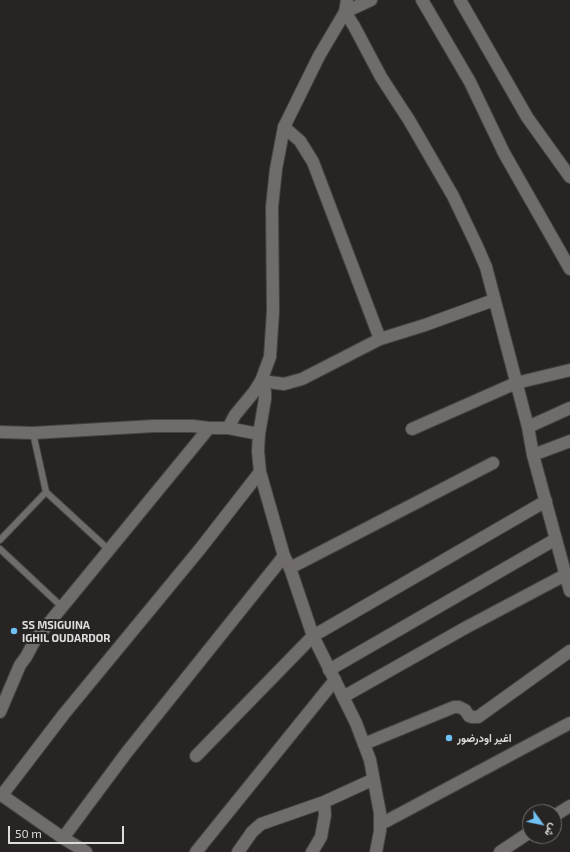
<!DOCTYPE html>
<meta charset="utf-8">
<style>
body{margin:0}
#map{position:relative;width:570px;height:852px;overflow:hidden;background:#282424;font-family:"Exo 2",Vazirmatn,sans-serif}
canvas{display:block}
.north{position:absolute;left:522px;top:804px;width:40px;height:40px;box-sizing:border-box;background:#282424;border:1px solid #706d6d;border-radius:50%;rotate:123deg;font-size:11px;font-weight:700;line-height:16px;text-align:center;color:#dddbdb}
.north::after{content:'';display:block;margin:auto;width:14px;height:18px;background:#70c1f4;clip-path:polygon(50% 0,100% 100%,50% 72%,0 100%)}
.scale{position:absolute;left:8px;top:826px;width:116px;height:18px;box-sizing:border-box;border:2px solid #dddbdb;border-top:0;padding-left:5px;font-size:12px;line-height:14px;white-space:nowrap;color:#dddbdb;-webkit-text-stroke:3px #282424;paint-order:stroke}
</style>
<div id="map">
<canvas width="570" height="852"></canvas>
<div class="north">ش</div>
<div class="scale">50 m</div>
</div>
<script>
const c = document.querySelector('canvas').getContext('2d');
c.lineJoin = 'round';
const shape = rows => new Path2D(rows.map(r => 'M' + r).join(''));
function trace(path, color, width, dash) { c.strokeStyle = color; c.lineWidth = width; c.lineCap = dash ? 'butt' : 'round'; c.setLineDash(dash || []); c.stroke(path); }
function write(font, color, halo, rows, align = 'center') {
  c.font = font + ' "Exo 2",Vazirmatn,sans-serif'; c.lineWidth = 4; c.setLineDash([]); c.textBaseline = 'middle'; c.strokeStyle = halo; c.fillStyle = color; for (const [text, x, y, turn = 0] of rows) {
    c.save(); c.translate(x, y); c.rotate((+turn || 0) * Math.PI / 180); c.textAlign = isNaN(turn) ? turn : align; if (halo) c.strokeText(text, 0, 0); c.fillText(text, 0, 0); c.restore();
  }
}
const lane = shape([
 [46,492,109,550],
 [0,540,46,492,33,433],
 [0,549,62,607]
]);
const street = shape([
 [371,0,345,12,354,26,381,77,409,120,453,196,476,244,486,267,528,427,533,455,570,591],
 [422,0,470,82,504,153,570,269],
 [460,0,527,117,570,177],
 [284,127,300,141,313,162,380,339],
 [261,381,284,384,302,379,380,339,425,325,494,300],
 [528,427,570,408],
 [412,429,516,383,570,370],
 [533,455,570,441],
 [290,568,493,463],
 [329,670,556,539],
 [343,697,465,628,565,575],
 [0,712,20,665,26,657,35,640,209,428],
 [364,744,454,707,459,707,465,710,469,716,472,717,478,717,570,651],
 [196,756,313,636,546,501],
 [2,795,64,714,200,549,260,472],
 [554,816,570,806],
 [381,824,570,723],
 [63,838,127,752,284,556],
 [196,852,335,680],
 [238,852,252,832,261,824,324,802,372,780],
 [312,852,321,837,325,815,324,802],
 [500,852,530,832]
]);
const secondary = shape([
 [261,381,265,392,265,399,259,434,258,451,260,472,284,556,290,568,313,636,356,723,370,760,380,813,380,831,376,852],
 [228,428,235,415,254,392,261,381,270,357,273,311,272,207,276,169,284,127,319,56,345,12,347,0],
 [0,432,33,433,154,426,193,426,209,428,228,428,259,434],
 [0,794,63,838,86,852]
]);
trace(lane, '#464343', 8);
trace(street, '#464343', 14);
trace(secondary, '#464343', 14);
trace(lane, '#716c6c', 6);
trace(street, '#716c6c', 12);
trace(secondary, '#716c6c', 12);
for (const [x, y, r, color] of [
 [14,631,4,"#70c1f4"],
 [449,738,4,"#70c1f4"]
]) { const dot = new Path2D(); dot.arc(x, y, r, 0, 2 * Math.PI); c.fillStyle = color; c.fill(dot); trace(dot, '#282424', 1.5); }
write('bold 11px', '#dddbdb', '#282424', [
 ["SS MSIGUINA",22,625],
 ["IGHIL OUDARDOR",22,638],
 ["اغير اودرضور",457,738]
], 'left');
</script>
